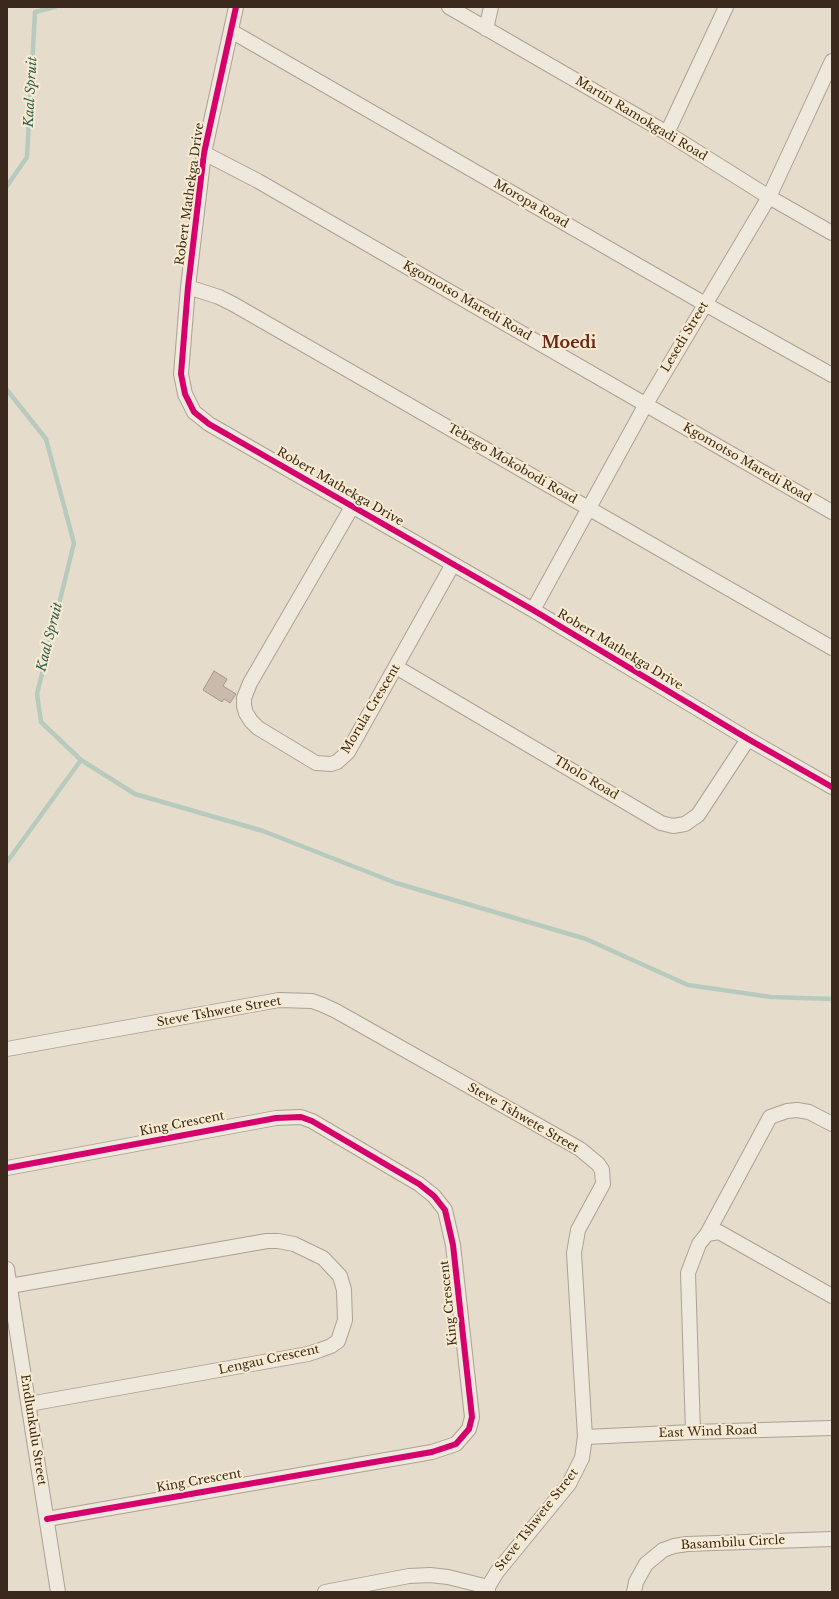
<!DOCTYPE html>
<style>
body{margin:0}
#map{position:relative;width:839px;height:1599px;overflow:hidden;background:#e6dccb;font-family:"Libre Baskerville",serif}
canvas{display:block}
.frame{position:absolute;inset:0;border:8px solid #3a291c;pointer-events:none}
</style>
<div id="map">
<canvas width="839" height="1599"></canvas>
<div class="frame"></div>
</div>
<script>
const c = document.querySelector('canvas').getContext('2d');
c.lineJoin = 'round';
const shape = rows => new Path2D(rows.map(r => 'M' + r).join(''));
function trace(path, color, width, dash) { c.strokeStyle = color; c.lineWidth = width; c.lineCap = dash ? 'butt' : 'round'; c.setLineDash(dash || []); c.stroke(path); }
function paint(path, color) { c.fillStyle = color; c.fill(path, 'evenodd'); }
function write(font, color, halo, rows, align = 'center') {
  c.font = font + ' "Libre Baskerville",serif'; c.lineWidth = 4; c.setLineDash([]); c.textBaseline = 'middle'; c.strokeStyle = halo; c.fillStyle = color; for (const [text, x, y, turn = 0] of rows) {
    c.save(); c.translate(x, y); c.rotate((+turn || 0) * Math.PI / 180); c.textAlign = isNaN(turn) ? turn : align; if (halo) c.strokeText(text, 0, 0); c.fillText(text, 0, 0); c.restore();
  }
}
trace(shape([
 [7,186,27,157,35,12,55,7],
 [7,390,46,439,74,543,37,694,41,722,81,760,7,862],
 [81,760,135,794,263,831,396,883,586,939,688,985,771,997,832,999]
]), '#b7cabe', 4.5);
const building = shape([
 [214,671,227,679,223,686,236,694,230,703,224,699,222,702,203,690,214,671]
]);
paint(building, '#cabaac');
trace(building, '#a6978a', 1);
const minor = shape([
 [236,7,204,153,188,287,181,374,185,394,194,412,209,424,533,610,748,739,832,787],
 [449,7,667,133,769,197,832,233],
 [486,29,491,7],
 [231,31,705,304,832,375],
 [667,133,726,7],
 [204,153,258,181,832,512],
 [188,287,219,297,233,304,832,648],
 [352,507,250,683,244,698,244,706,246,713,251,721,258,728,316,763,331,764,337,762,348,752,453,564],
 [533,610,646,404,769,197,832,61],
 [396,667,661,823,673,826,685,824,698,815,748,739],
 [7,1049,279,1000,312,1001,323,1005,336,1011,580,1149,598,1164,602,1170,603,1184,578,1230,574,1253,585,1437,582,1458,569,1484,497,1572,488,1587,488,1592],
 [7,1168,276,1118,301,1117,312,1121,419,1184,434,1196,445,1210,453,1245,472,1417,469,1429,456,1444,432,1452,47,1519],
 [707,1234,770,1117,787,1111,797,1110,809,1112,832,1124],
 [7,1269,58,1592],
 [10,1286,267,1241,278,1241,294,1244,323,1258,340,1276,344,1290,345,1320,338,1341,331,1346,320,1350,308,1354,29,1404],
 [693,1432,688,1273,699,1244,707,1234,719,1232,832,1296],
 [585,1437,693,1432,832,1428],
 [325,1592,409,1576,430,1575,448,1577,488,1587],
 [634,1592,636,1582,646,1564,663,1550,674,1546,687,1544,832,1539]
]);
trace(minor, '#aba195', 16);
trace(minor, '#eee8dd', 14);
trace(shape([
 [236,7,204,153,188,287,181,374,185,394,194,412,209,424,533,610,748,739,832,787],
 [7,1168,276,1118,301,1117,312,1121,419,1184,434,1196,445,1210,453,1245,472,1417,469,1429,456,1444,432,1452,47,1519]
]), '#d6006c', 6);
write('12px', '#3a291c', '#f8ebd0', [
 ["Martin Ramokgadi Road",641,119,31],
 ["Robert Mathekga Drive",190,194,-82],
 ["Moropa Road",531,204,30],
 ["Kgomotso Maredi Road",467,301,30],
 ["Lesedi Street",685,337,-59],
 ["Kgomotso Maredi Road",747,463,30],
 ["Tebego Mokobodi Road",512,464,30],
 ["Robert Mathekga Drive",340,487,30],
 ["Robert Mathekga Drive",620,650,31],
 ["Morula Crescent",371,709,-59],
 ["Tholo Road",586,778,31],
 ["Steve Tshwete Street",219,1012,-10],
 ["Steve Tshwete Street",523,1118,30],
 ["King Crescent",182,1124,-11],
 ["King Crescent",449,1303,-96],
 ["Lengau Crescent",269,1360,-12],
 ["Endlunkulu Street",33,1430,81],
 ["East Wind Road",708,1432,-2],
 ["King Crescent",199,1481,-10],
 ["Steve Tshwete Street",537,1520,-52],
 ["Basambilu Circle",733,1543,-3]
]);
write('italic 13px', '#295c56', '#f8ebd0', [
 ["Kaal Spruit",31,92,-87],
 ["Kaal Spruit",50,637,-76]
]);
write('bold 16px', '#6b2517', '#f8ebd0', [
 ["Moedi",569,343]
]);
</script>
